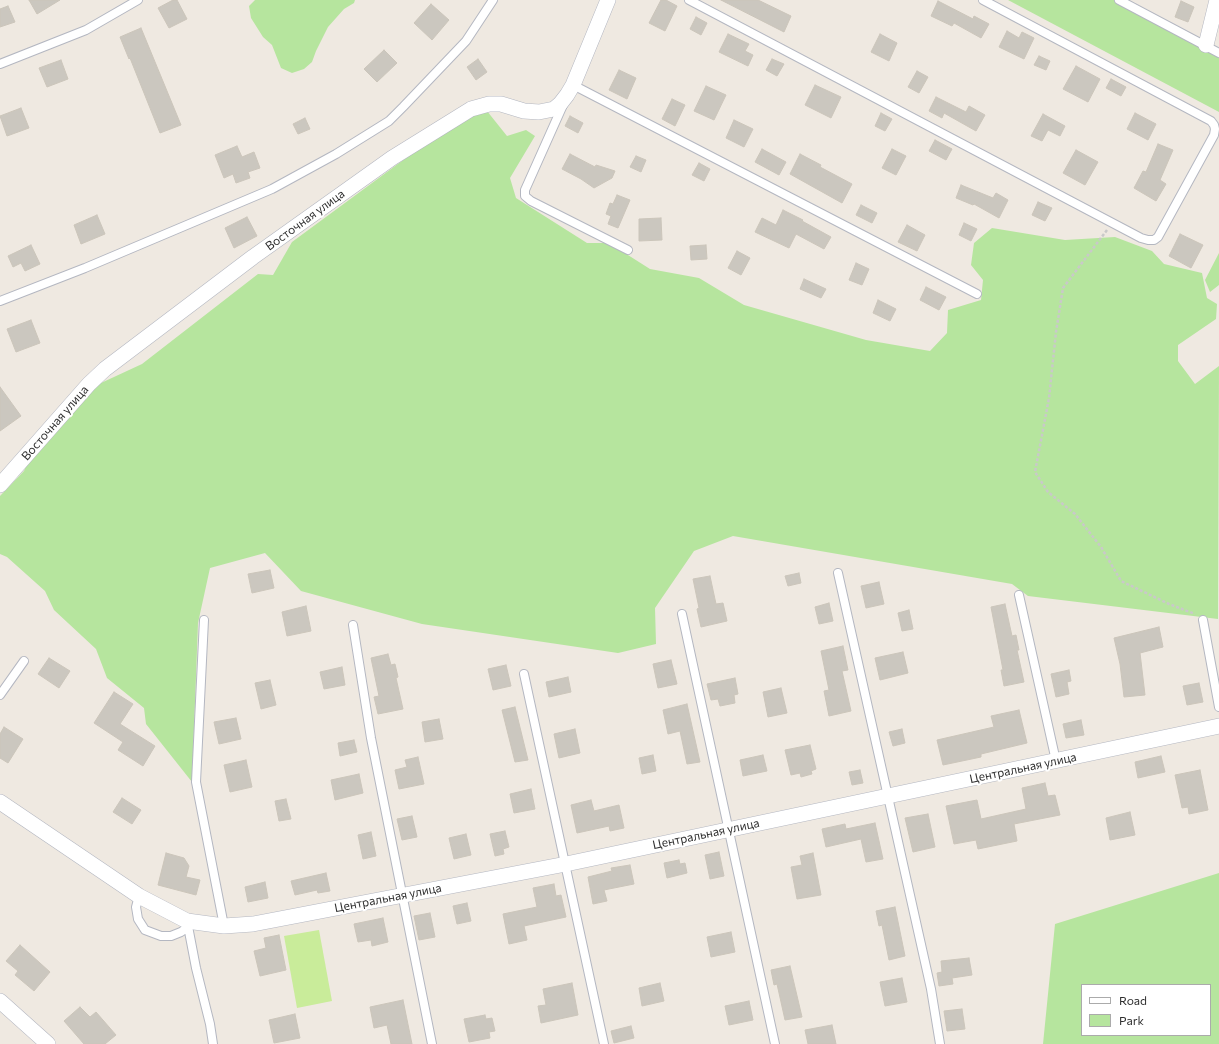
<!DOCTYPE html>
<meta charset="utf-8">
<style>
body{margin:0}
#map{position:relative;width:1219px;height:1044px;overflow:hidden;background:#efe9e1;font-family:Commissioner,sans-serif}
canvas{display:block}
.legend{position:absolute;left:1081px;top:984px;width:130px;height:52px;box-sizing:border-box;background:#fff;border:1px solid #ababab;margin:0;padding:5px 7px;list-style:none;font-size:12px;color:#2e2e2e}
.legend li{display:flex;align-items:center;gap:8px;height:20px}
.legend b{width:20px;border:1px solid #ababab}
</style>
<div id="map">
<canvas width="1219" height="1044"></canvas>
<ul class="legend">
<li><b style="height:5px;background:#fff"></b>Road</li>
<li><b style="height:11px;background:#b6e59e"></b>Park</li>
</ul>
</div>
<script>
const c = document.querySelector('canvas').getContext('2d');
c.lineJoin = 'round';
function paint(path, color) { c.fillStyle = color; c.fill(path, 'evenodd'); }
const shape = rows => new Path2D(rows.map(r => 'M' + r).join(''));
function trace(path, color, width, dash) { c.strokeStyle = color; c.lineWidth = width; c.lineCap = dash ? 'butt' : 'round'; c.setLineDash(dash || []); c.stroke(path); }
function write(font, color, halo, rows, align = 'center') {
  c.font = font + ' Commissioner,sans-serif'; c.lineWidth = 4; c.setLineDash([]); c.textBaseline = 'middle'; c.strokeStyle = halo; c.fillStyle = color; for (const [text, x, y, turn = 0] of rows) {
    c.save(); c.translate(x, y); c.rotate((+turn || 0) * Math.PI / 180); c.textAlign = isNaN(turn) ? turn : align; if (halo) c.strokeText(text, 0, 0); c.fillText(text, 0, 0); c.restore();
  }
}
paint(shape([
 [255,0,355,0,354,3,344,9,328,27,316,51,312,62,304,69,292,73,281,68,272,45,263,37,251,18,249,6],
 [1008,0,1117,0,1219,57,1219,112],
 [487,111,507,136,526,130,535,136,510,178,516,198,587,243,609,243,650,269,699,278,744,305,866,340,930,351,947,333,948,310,981,300,983,280,971,265,974,243,992,228,1065,240,1115,237,1152,251,1164,264,1202,273,1207,298,1217,304,1216,319,1178,345,1178,361,1195,384,1219,366,1218,619,1028,596,1012,584,733,536,694,551,655,608,656,644,618,653,422,624,301,591,265,553,210,568,198,623,192,782,146,724,144,708,107,678,96,649,54,610,45,591,7,557,0,554,0,496,24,471,35,443,101,383,142,364,258,274,273,275,292,242,467,113],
 [1219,253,1219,285,1210,292,1205,280],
 [1219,873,1219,1044,1043,1044,1055,924],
 [1082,985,1210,985,1210,1035,1082,1035]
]), '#b6e59e');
paint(shape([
 [319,930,332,1001,297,1008,284,936]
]), '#c9ec9a');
const building = shape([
 [29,0,60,0,37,14,29,0],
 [173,0,177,0,187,19,169,28,158,8,173,0],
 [661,0,666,0,677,6,665,31,649,23,661,0],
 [721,0,758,0,791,16,784,32,721,0],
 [938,1,973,19,974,16,989,24,981,38,954,23,952,26,931,16,938,1],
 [1181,1,1194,7,1188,22,1175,17,1181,1],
 [431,4,449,20,432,40,414,23,431,4],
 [8,6,15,22,0,27,0,9,8,6],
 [696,17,707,23,701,35,690,29,696,17],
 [141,28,181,125,160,133,130,58,129,59,120,37,141,28],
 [1007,31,1019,38,1022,32,1034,38,1024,59,999,47,1007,31],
 [728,34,749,44,745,51,753,55,748,66,719,52,728,34],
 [880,34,897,43,889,61,871,52,880,34],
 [384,50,397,63,377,82,364,69,384,50],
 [1039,56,1050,61,1046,70,1034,65,1039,56],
 [478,59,487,72,476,80,467,67,478,59],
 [772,59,784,64,777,76,766,70,772,59],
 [61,60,68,79,47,87,39,68,61,60],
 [1076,66,1100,79,1088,102,1063,89,1076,66],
 [619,70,636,78,627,99,609,90,619,70],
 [917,71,928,77,919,93,908,87,917,71],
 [1111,79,1126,87,1121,96,1106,88,1111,79],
 [815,85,841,97,831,118,805,105,815,85],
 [706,86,726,95,714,120,694,111,706,86],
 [936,97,966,112,969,106,985,115,976,131,944,113,942,118,929,111,936,97],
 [672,99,685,105,675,126,662,119,672,99],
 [21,108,29,128,7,136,0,116,21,108],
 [881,113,892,119,885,131,875,126,881,113],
 [1135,113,1156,124,1148,140,1127,129,1135,113],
 [1043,114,1065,126,1060,136,1048,130,1042,141,1031,136,1043,114],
 [570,116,583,123,578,133,565,126,570,116],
 [305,118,310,129,298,134,293,124,305,118],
 [734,120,753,129,744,147,726,138,734,120],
 [935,140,952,149,946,160,929,151,935,140],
 [1158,144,1173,150,1160,180,1166,184,1156,201,1134,188,1143,171,1146,172,1158,144],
 [237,146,242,157,254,152,260,168,248,172,250,178,236,183,233,174,224,178,215,155,237,146],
 [762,149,786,162,779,175,755,162,762,149],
 [892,149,906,156,896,175,882,168,892,149],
 [1076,150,1098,162,1085,185,1063,173,1076,150],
 [570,154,595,167,596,165,615,171,612,178,594,188,581,179,562,169,570,154],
 [800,154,821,165,820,167,852,184,842,203,790,174,800,154],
 [636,156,646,160,641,172,630,167,636,156],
 [699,163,710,169,704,181,692,175,699,163],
 [961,185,993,198,996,193,1008,200,999,218,974,204,973,205,956,198,961,185],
 [617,195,630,200,618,228,608,224,611,216,606,214,610,203,613,204,617,195],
 [1038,202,1052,208,1045,221,1032,215,1038,202],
 [861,205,877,213,872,223,856,215,861,205],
 [783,210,803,220,802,221,831,237,824,249,796,234,789,248,755,232,762,218,776,225,783,210],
 [97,215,105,234,81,244,74,225,97,215],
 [247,217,257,236,234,248,225,228,247,217],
 [661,218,662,240,639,241,639,219,661,218],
 [964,223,977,229,971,241,959,235,964,223],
 [907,225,925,235,917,251,898,242,907,225],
 [1180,234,1203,245,1191,268,1169,256,1180,234],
 [31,245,40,264,25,271,21,263,13,267,8,256,31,245],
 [706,245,707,259,691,260,690,246,706,245],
 [737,251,750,258,741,275,728,268,737,251],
 [856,263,869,269,862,285,849,280,856,263],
 [804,279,826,289,821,298,800,289,804,279],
 [926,287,946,297,939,310,920,300,926,287],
 [878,300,896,309,890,321,873,313,878,300],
 [31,320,40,343,16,352,7,329,31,320],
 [0,387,21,416,0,431,0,387],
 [270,570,274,588,252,593,248,574,270,570],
 [799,573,801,583,788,586,785,576,799,573],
 [710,576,716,604,723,603,727,621,701,627,697,609,699,608,693,579,710,576],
 [879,582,884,604,866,608,861,586,879,582],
 [829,603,833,621,819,624,815,607,829,603],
 [1005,604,1012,636,1016,635,1019,650,1017,650,1024,682,1004,686,1001,670,1003,670,991,607,1005,604],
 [306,606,311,631,287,636,282,612,306,606],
 [909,610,913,629,902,631,898,613,909,610],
 [1159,627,1163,647,1140,653,1145,695,1124,697,1120,664,1114,638,1159,627],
 [843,646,848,670,842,671,851,711,829,716,824,691,829,690,821,651,843,646],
 [903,652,908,673,880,680,875,658,903,652],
 [388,654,391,665,395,664,398,677,396,678,403,709,378,714,374,697,379,696,371,658,388,654],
 [49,658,70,671,59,688,38,674,49,658],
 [671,660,677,684,658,688,653,664,671,660],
 [506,665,511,686,493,690,488,669,506,665],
 [342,667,345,685,324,689,320,672,342,667],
 [1069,670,1071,681,1067,682,1069,694,1056,697,1051,674,1069,670],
 [568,677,571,692,549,697,546,682,568,677],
 [735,678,738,694,734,695,735,703,720,706,718,699,711,700,707,684,735,678],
 [270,680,276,705,261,709,255,683,270,680],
 [1199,683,1203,702,1187,705,1183,686,1199,683],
 [781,688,787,713,768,717,763,692,781,688],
 [114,692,133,704,120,724,155,746,143,766,118,750,123,742,94,723,114,692],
 [687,704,700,762,687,764,680,731,668,734,663,710,687,704],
 [515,707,528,760,515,762,502,710,515,707],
 [1019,710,1027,743,981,754,981,757,943,765,937,740,994,727,991,716,1019,710],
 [236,718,241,739,219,744,214,722,236,718],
 [439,719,443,739,425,742,422,722,439,719],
 [1081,720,1084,735,1066,738,1063,724,1081,720],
 [4,727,23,739,8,763,0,758,0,734,4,727],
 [575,729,580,753,559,758,554,734,575,729],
 [902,729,905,743,893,746,889,732,902,729],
 [354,740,357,752,340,756,338,743,354,740],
 [810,745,816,769,811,771,812,774,801,777,800,773,791,775,785,750,810,745],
 [653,755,656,771,642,774,639,758,653,755],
 [763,755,767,771,743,776,740,760,763,755],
 [1161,756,1165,772,1138,778,1135,762,1161,756],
 [418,757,424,784,399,789,395,770,407,767,405,760,418,757],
 [246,760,252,787,230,792,224,765,246,760],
 [860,770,863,783,852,785,849,772,860,770],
 [1200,770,1208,810,1189,814,1188,807,1182,808,1175,775,1200,770],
 [359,774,363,793,335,800,331,780,359,774],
 [1045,783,1048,796,1055,795,1060,815,1014,824,1017,841,978,849,976,840,954,844,946,806,977,800,981,819,1026,809,1022,788,1045,783],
 [531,789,535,809,514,813,510,794,531,789],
 [122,798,141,810,132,824,113,812,122,798],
 [286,799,291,819,279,821,275,801,286,799],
 [591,800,594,811,619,805,624,828,610,831,609,826,577,833,571,805,591,800],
 [1130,812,1135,835,1110,840,1106,818,1130,812],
 [928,814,935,847,913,852,905,818,928,814],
 [412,816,417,837,402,840,397,819,412,816],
 [875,823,883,859,866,862,861,839,826,847,822,829,845,824,846,829,875,823],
 [505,831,509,847,503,849,504,854,495,856,490,834,505,831],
 [371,832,376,856,363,859,358,835,371,832],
 [466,834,471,855,454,859,449,838,466,834],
 [719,852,724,876,710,879,705,855,719,852],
 [166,853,184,858,189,866,186,877,200,880,196,895,158,885,166,853],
 [813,853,821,895,797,899,791,867,802,865,800,856,813,853],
 [679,860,680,864,685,863,687,873,667,878,664,863,679,860],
 [630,865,634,884,604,890,607,901,593,904,588,877,612,871,611,868,630,865],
 [326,873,330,891,318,893,317,890,295,895,291,881,326,873],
 [265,882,268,898,248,902,245,887,265,882],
 [554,884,556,896,561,895,566,917,524,926,527,940,509,944,503,914,537,907,533,888,554,884],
 [467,903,471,921,457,924,453,906,467,903],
 [895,907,905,956,889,960,882,925,879,926,876,911,895,907],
 [430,913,435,937,419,940,414,916,430,913],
 [383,918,388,942,372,946,371,940,358,942,354,924,383,918],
 [731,932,735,952,711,957,707,937,731,932],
 [279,935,286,970,260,976,254,951,266,948,264,938,279,935],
 [20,945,50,972,34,991,15,975,18,971,6,961,20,945],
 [969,958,972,975,952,978,953,984,939,986,937,973,942,972,941,961,969,958],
 [790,966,802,1017,785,1020,777,984,774,985,771,970,790,966],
 [902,978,907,1002,885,1006,880,982,902,978],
 [572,983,578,1015,541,1023,538,1006,546,1005,543,989,572,983],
 [660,983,664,1001,642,1006,639,988,660,983],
 [403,1000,412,1044,391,1044,387,1025,374,1028,370,1007,403,1000],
 [749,1001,753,1020,729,1025,725,1006,749,1001],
 [80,1007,90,1017,96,1012,116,1035,105,1044,84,1044,64,1021,80,1007],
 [962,1009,965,1029,947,1031,944,1011,962,1009],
 [295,1014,300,1038,274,1043,269,1020,295,1014],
 [485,1015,486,1019,492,1018,495,1031,489,1032,490,1038,469,1042,464,1019,485,1015],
 [832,1025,836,1044,808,1044,805,1030,832,1025],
 [631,1026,634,1038,614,1043,611,1031,631,1026]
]);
paint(building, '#cbc7bf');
trace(building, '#cbc5ba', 1);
const lane = shape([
 [689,0,1141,238,1148,240,1154,240,1158,237,1214,135,1215,129,1214,125,1211,121,983,0],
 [1119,0,1219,53],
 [0,64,86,30,138,0],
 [573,85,977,294],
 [563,105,525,190,525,196,531,201,628,250],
 [0,301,85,268,272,189,336,154,389,121,403,107,466,41,493,0],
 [838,573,931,989,940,1044],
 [1019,595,1056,761],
 [682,614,775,1044],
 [204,620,196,782,224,926],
 [1203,620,1219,707],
 [353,625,371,738,432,1044],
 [524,674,604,1044],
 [0,695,24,661],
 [139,896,136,907,138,919,145,930,161,936,171,936,181,932,188,927],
 [187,921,196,968,210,1024,213,1044]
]);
const street = shape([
 [1206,45,1217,0],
 [0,485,89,384,105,369,253,257,392,158,471,109,489,104,501,104,524,111,539,112,554,109,560,104,567,95,573,85,608,0],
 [0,802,139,896,187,921,224,926,253,924,566,864,1219,726],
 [0,1001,48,1044]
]);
trace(lane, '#b4b7c1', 10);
trace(street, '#b4b7c1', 16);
trace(shape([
 [1107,230,1063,288,1056,332,1049,398,1035,472,1048,492,1075,514,1101,547,1121,581,1169,604,1195,614]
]), '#c9c9c9', 2.5, [3, 2]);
trace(lane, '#fff', 8);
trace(street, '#fff', 15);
write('12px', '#2e2e2e', '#fff', [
 ["Восточная улица",305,220,-36],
 ["Восточная улица",55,423,-49],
 ["Центральная улица",1023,768,-12],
 ["Центральная улица",706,834,-12],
 ["Центральная улица",388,898,-11]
]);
</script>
